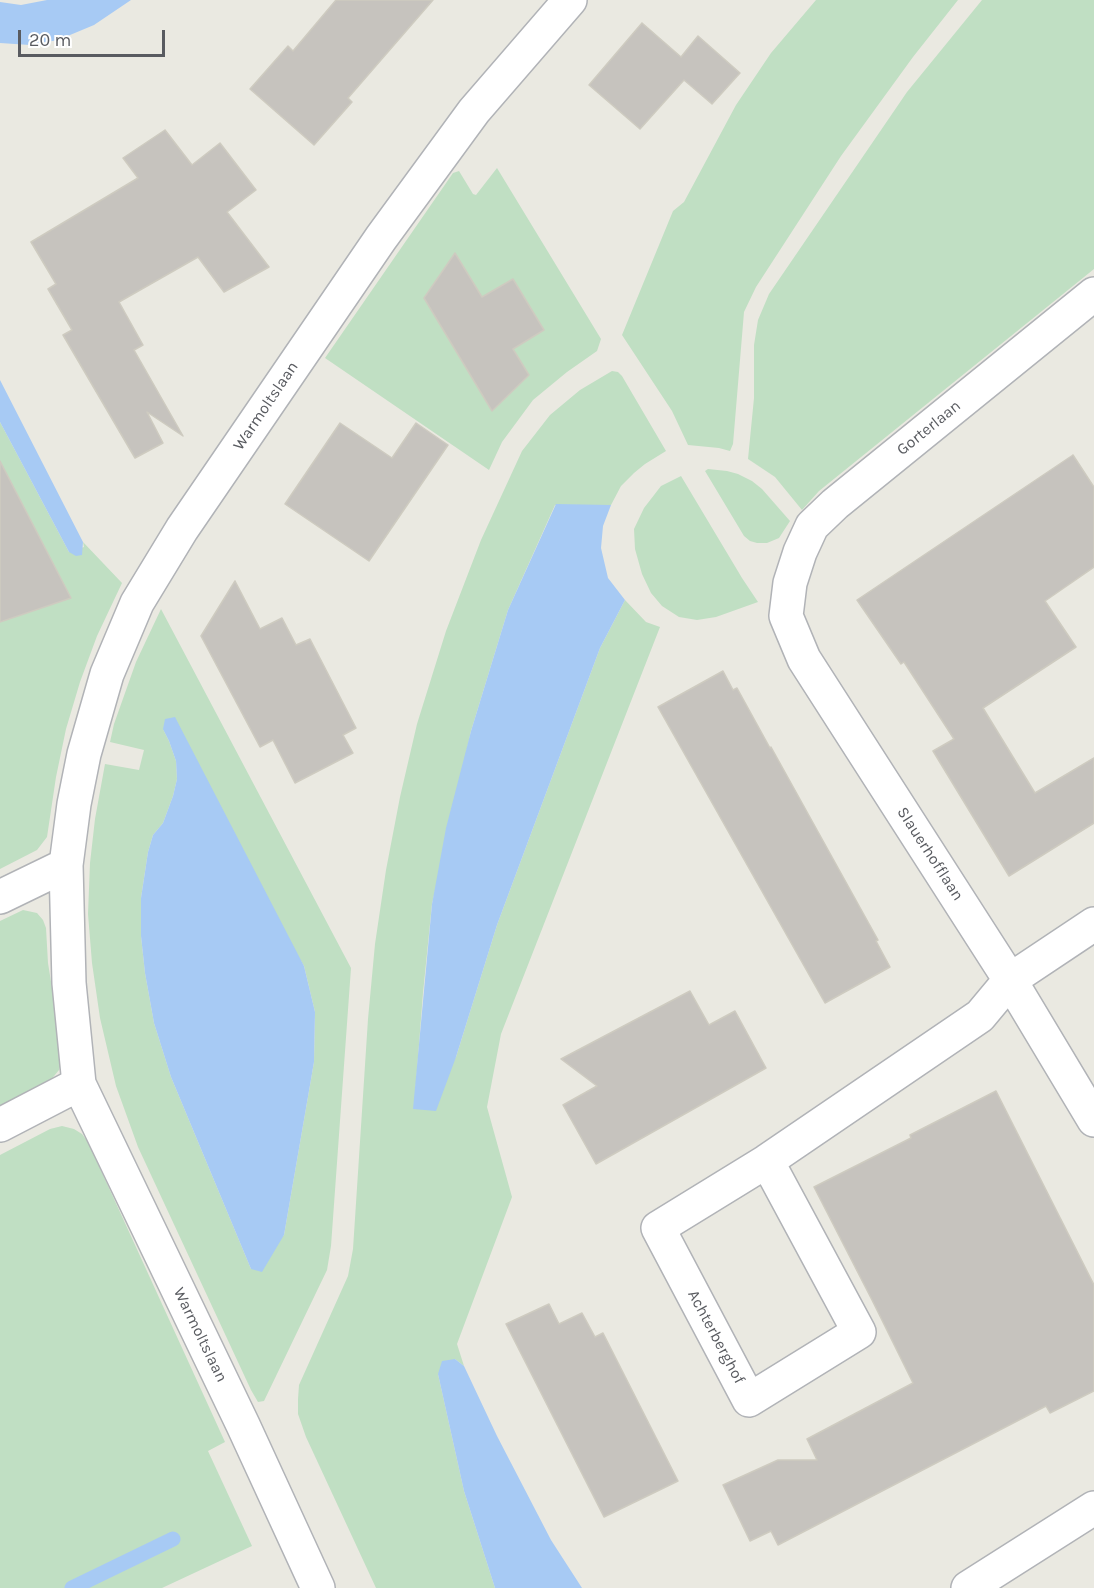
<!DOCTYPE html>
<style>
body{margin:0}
#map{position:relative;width:1094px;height:1588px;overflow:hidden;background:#eae9e1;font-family:Karla,sans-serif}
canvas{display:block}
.scale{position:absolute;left:18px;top:30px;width:147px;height:27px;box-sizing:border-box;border:3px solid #595b60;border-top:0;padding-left:8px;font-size:18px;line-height:21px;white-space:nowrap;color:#595b60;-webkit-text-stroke:4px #fff;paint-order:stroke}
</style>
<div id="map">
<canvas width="1094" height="1588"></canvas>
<div class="scale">20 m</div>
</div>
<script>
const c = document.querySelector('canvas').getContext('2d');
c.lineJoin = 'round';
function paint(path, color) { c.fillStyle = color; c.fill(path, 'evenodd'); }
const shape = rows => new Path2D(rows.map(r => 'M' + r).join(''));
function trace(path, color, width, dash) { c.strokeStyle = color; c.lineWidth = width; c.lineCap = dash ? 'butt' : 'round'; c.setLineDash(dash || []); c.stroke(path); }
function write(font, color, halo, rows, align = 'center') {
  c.font = font + ' Karla,sans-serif'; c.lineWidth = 5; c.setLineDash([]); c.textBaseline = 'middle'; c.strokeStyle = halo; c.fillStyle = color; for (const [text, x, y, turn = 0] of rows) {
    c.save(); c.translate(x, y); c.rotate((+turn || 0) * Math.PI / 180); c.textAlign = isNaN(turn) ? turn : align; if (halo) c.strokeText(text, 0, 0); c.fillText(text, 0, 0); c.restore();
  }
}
paint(shape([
 [816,0,958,0,913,57,841,156,756,287,744,312,733,444,730,451,719,448,688,445,672,411,622,335,673,211,684,202,736,105,771,53],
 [982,0,1094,0,1094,269,819,491,802,510,775,477,748,459,754,398,754,345,758,320,769,294,907,92],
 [497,168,601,339,597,351,567,372,533,400,502,442,489,470,325,358,453,173,459,171,473,194,476,195],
 [612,371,618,372,622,376,666,451,645,464,634,473,621,486,611,505,555,505,508,610,471,731,432,904,423,993,414,1109,456,1057,497,925,600,648,625,600,646,622,660,627,501,1034,487,1107,512,1197,457,1344,464,1366,455,1359,438,1374,464,1491,495,1588,376,1588,306,1437,298,1414,298,1399,299,1385,348,1276,353,1249,368,1019,375,944,386,870,400,797,417,724,446,631,481,540,522,451,550,415,580,390],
 [0,422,69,552,84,547,83,542,122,583,97,636,80,682,66,729,56,777,47,837,37,850,0,869],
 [708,469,727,471,738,474,752,481,762,489,790,521,779,538,767,543,757,543,750,541,744,536,705,471],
 [681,476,742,578,758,602,716,617,697,620,679,617,662,606,651,593,642,574,635,549,634,529,644,508,661,486],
 [161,609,351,968,331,1246,327,1270,264,1401,258,1402,251,1390,138,1147,116,1086,100,1018,92,963,88,914,90,863,95,819,105,764,139,770,144,750,110,742,114,724,136,662],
 [163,729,304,966,315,1012,314,1062,284,1235,251,1269,171,1077,154,1023,145,973,141,936,141,898,148,852,153,835,163,823,173,796,177,779,176,761,169,741],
 [23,910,37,913,43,920,46,928,48,963,62,1050,62,1060,59,1070,50,1081,0,1107,0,921],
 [62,1126,74,1129,82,1134,88,1142,225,1442,208,1451,252,1546,162,1588,0,1588,0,1155,50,1129]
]), '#c0dfc3');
paint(shape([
 [47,0,131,0,94,25,58,40,30,45,0,43,0,2,21,5],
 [0,380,83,542,82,555,76,556,69,552,0,422],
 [556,504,611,505,603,526,601,548,608,578,625,600,600,648,497,925,456,1057,436,1111,413,1109,432,904,446,828,471,731,508,610],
 [175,717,304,966,315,1012,314,1062,284,1235,262,1272,251,1269,171,1077,154,1023,145,973,141,936,141,898,148,852,153,835,163,823,173,796,177,779,176,761,169,741,163,729,165,719],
 [455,1359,464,1366,497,1436,551,1540,582,1588,495,1588,464,1491,438,1374,442,1361]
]), '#a7caf4');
trace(shape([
 [72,1588,173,1539]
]), '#a7caf4', 15);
const building = shape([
 [336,0,433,0,348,98,352,102,314,145,250,89,288,46,293,51,336,0],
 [642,23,681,57,698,36,740,73,712,104,684,80,640,129,589,85,642,23],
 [165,130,192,165,220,143,256,190,227,212,269,267,224,292,198,257,119,302,143,345,134,350,183,436,147,412,163,443,135,458,63,335,72,330,48,289,56,284,31,242,138,178,123,158,165,130],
 [455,253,482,297,513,279,544,330,513,349,529,375,492,411,424,298,455,253],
 [340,423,392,458,416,423,448,445,369,561,285,504,340,423],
 [1073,455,1094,487,1094,567,1045,601,1076,647,983,708,1035,793,1094,758,1094,823,1009,876,933,751,954,739,904,662,901,664,857,600,1073,455],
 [0,461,71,598,0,622,0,461],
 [235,581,260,629,282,618,296,645,310,639,356,728,343,735,353,753,295,783,273,740,260,747,201,636,235,581],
 [723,671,733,690,737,688,770,748,771,747,878,940,876,941,890,967,825,1003,658,707,723,671],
 [690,991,709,1025,735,1011,766,1068,596,1164,563,1105,597,1086,561,1059,690,991],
 [996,1091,1094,1285,1094,1391,1050,1413,1046,1406,778,1545,771,1531,750,1541,723,1485,778,1460,817,1460,807,1439,913,1383,872,1300,814,1187,911,1138,910,1135,996,1091],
 [549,1304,559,1324,582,1313,595,1337,603,1333,678,1481,604,1517,506,1324,549,1304]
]);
paint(building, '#c6c3be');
trace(building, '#cecbc0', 1.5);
const street = shape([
 [1094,294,835,504,812,526,800,552,790,583,786,616,804,659,1010,980,1094,1120],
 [0,897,66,865],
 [0,1125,79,1084],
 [767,1161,859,1332,749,1400,658,1228,767,1161],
 [767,1161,980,1016,1010,980,1094,924],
 [318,1588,243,1425,79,1084,69,983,66,865,74,804,84,754,107,674,137,603,182,529,381,238,474,111,570,0],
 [968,1588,1094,1508]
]);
trace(street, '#b1b3b7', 36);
trace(street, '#fff', 33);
write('16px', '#595b60', '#fff', [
 ["Warmoltslaan",266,406,-56],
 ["Gorterlaan",929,428,-39],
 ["Slauerhofflaan",930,854,57],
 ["Warmoltslaan",200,1335,64],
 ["Achterberghof",716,1337,62]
]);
</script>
